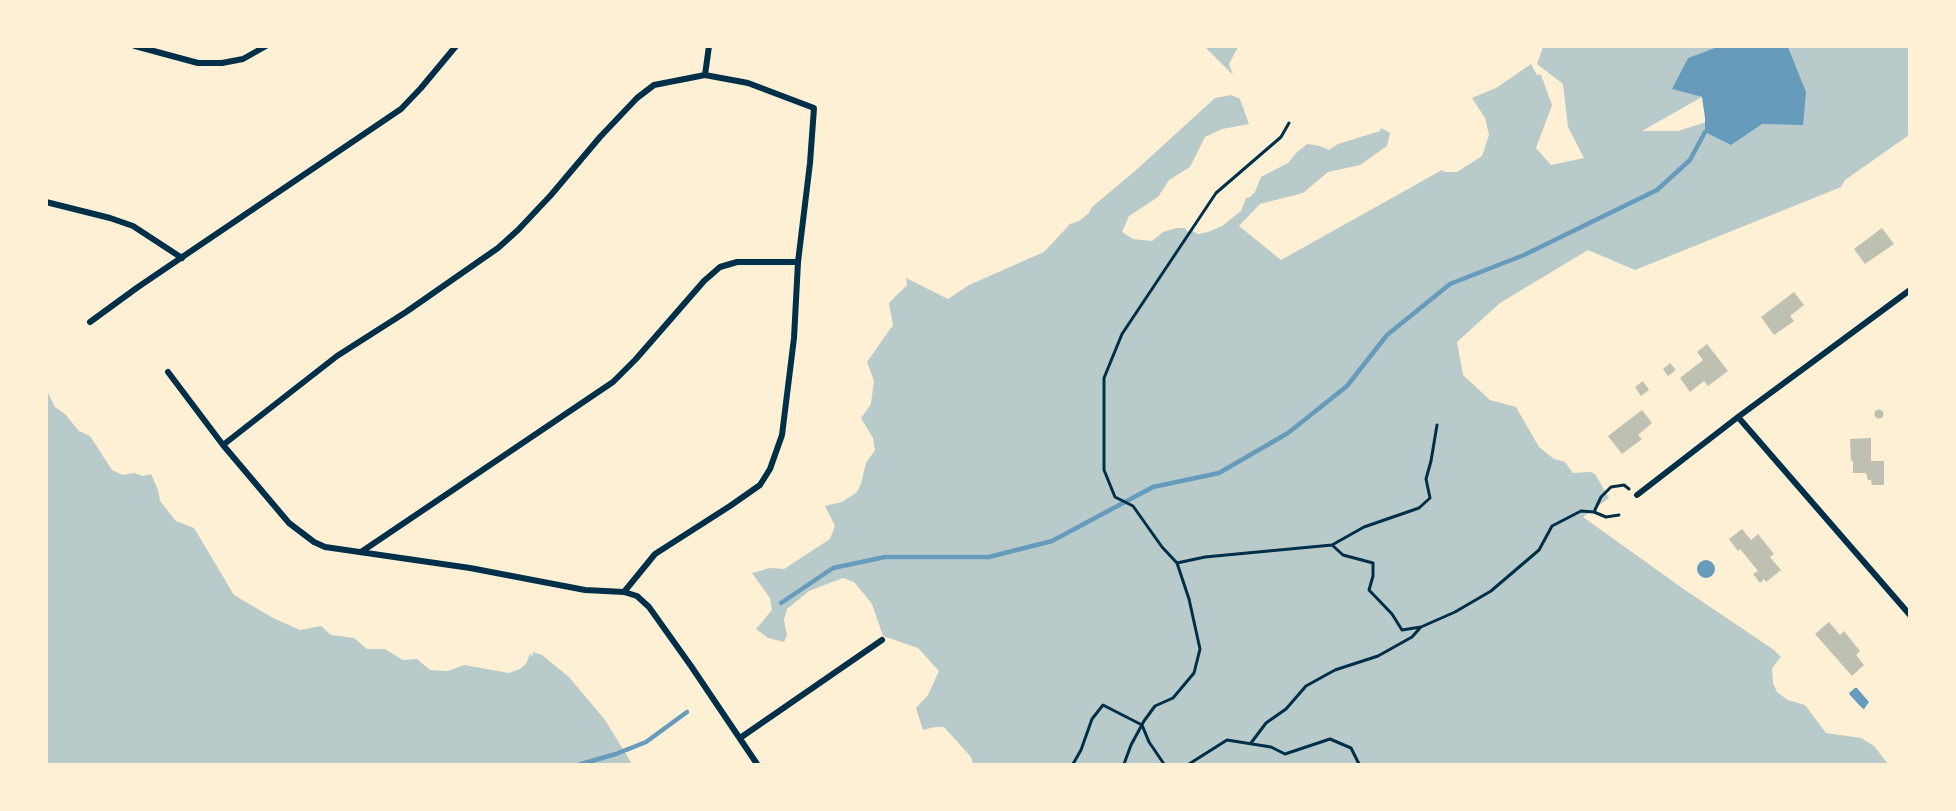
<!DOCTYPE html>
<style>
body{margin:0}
#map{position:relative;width:1956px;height:811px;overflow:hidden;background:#fdf0d5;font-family:"Playfair Display",serif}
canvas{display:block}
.frame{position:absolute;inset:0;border:48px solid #fdf0d5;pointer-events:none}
</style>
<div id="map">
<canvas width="1956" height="811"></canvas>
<div class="frame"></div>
</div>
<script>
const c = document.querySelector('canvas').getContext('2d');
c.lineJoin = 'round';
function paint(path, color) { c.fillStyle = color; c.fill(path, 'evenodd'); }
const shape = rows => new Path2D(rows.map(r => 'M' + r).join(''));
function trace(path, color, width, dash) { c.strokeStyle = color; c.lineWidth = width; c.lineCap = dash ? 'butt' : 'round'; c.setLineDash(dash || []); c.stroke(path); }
paint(shape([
 [1205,47,1238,47,1229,64,1233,75],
 [1543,47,1717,47,1688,58,1673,89,1702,97,1642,131,1678,131,1713,120,1771,47,1909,47,1909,135,1845,180,1841,187,1635,270,1588,250,1500,303,1457,342,1463,375,1490,400,1516,407,1539,447,1554,459,1565,462,1573,473,1591,472,1595,474,1609,498,1583,517,1685,590,1774,650,1781,657,1772,668,1773,683,1777,692,1788,700,1805,705,1826,733,1861,738,1874,746,1888,764,973,764,971,757,944,727,935,727,923,730,916,708,928,695,939,671,918,648,883,636,872,604,854,582,843,578,809,591,787,609,784,620,787,635,784,642,768,638,756,629,772,610,770,598,752,573,770,568,784,569,830,539,835,526,825,506,842,502,857,492,861,484,866,463,875,450,873,438,861,418,871,404,874,381,867,362,893,325,889,303,907,285,906,278,948,299,969,285,1044,252,1070,224,1079,221,1089,213,1092,207,1135,171,1215,98,1231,95,1240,99,1249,124,1222,129,1205,137,1190,167,1169,180,1158,197,1129,216,1122,232,1133,239,1152,241,1163,232,1177,228,1185,228,1188,232,1191,230,1198,234,1208,232,1222,226,1241,211,1246,198,1250,197,1255,192,1261,177,1288,163,1296,153,1307,144,1320,146,1329,150,1338,144,1380,131,1381,128,1390,133,1387,146,1360,165,1328,172,1303,193,1260,204,1239,226,1281,260,1442,170,1445,172,1457,172,1482,156,1489,135,1485,118,1472,98,1496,88,1531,64,1537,75,1541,75,1552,105,1536,148,1551,165,1584,158,1568,127,1563,84,1537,64],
 [46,389,55,407,65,414,79,431,90,436,112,470,123,475,134,473,143,476,151,474,158,490,160,501,176,521,194,528,234,595,273,618,300,630,321,626,331,635,354,638,367,649,385,649,403,660,417,659,430,670,448,671,464,665,509,673,520,669,526,664,530,654,533,656,533,652,542,655,569,677,605,720,632,764,47,764]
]), '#b9caca');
paint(shape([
 [1717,47,1788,47,1806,92,1803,125,1762,124,1731,145,1705,132,1705,118,1702,97,1672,89,1688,58],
 '1697 569a9 9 0 1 1 18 0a9 9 0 1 1-18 0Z',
 [1855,688,1857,688,1869,702,1864,709,1862,708,1850,695,1849,693]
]), '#669bbc');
trace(shape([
 [781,603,833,568,885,557,989,557,1052,541,1153,487,1219,473,1288,433,1347,386,1387,335,1450,284,1524,255,1657,190,1690,160,1705,132],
 [581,764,616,754,646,742,687,712]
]), '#669bbc', 4.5);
paint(shape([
 [1882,228,1894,244,1865,264,1854,249],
 [1794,292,1804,305,1790,316,1794,321,1774,335,1761,317],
 [1707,344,1728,371,1708,386,1704,381,1690,392,1680,378,1703,360,1697,352],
 [1670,363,1676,370,1668,376,1663,369],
 [1643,381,1649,390,1641,396,1635,387],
 '1874.5 414a4.5 4.5 0 1 1 9 0a4.5 4.5 0 1 1-9 0Z',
 [1642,410,1652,423,1638,435,1642,439,1622,454,1608,436],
 [1871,438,1871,461,1884,461,1884,485,1872,485,1871,480,1868,480,1866,473,1853,473,1853,461,1851,461,1850,439],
 [1742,529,1751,540,1758,534,1774,554,1770,557,1781,570,1766,582,1764,579,1760,583,1753,574,1758,571,1740,549,1738,551,1729,539],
 [1829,622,1840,635,1844,631,1860,651,1856,655,1864,665,1852,676,1815,634]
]), '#bec0b2');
trace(shape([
 [1594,512,1601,497,1611,487,1624,485,1629,489],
 [1332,545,1343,555,1373,563,1373,576,1369,590,1392,614,1402,630,1421,627,1455,612,1491,591,1539,550,1552,526,1581,511,1594,512,1606,517,1619,515],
 [1177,563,1205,557,1332,545,1364,527,1419,508,1430,498,1426,479,1431,461,1437,425],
 [1251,743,1266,723,1286,709,1306,686,1335,670,1378,656,1412,637,1420,628],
 [1073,764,1081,750,1092,719,1103,705,1142,725,1149,742,1164,764],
 [1124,764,1131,745,1144,721,1155,706,1173,698,1194,673,1200,649,1189,599,1177,563,1162,547,1133,506,1115,497,1104,470,1104,378,1122,334,1216,193,1281,137,1289,123],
 [1189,764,1227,740,1271,747,1285,754,1330,739,1351,748,1359,764]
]), '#003049', 3);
trace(shape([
 [135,46,198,63,222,63,243,59,266,46],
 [46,202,110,218,133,226,182,258],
 [90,322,138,287,401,109,421,88,456,46],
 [168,372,223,445,289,523,314,542,325,547,470,568,585,590,624,592,637,596,649,607,691,666,757,764],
 [1738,417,1910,615],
 [223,445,337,356,406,312,498,248,518,230,551,195,600,137,637,98,654,85,705,75,709,46],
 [1637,495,1738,417,1910,290],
 [361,552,613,382,636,359,704,281,720,267,737,262,798,262],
 [624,592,655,554,730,506,760,485,770,469,782,435,794,338,798,262,810,163,814,108,748,83,705,75],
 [740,738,882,640]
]), '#003049', 6);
</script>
